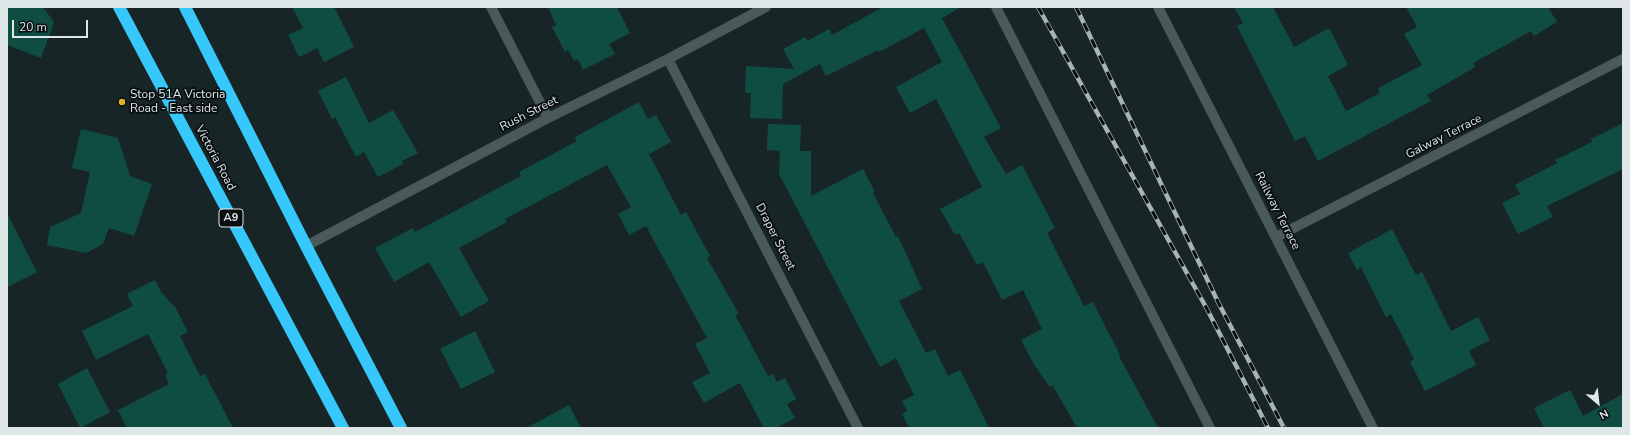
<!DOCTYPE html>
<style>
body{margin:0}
#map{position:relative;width:1630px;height:435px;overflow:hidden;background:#182527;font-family:"Nunito Sans",sans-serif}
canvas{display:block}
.frame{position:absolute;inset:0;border:8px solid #dee6e7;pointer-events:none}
.north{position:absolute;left:1578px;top:383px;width:40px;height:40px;-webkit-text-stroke:3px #080d0e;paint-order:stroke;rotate:152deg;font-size:11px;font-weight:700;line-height:16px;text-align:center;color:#dee6e7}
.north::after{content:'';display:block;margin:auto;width:14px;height:18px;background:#dee6e7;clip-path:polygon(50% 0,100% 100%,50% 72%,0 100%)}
.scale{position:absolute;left:12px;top:20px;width:76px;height:18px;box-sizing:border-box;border:2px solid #dee6e7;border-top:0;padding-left:5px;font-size:12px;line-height:14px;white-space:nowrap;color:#dee6e7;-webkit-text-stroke:3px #080d0e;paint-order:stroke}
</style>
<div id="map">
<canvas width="1630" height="435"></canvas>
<div class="frame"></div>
<div class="north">N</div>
<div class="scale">20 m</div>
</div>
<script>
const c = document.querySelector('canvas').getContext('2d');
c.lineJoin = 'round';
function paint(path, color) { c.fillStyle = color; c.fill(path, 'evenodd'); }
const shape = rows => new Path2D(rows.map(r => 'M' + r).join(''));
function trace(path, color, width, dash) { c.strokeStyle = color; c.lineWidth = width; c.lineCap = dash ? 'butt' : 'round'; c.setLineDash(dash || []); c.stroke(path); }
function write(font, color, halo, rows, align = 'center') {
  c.font = font + ' "Nunito Sans",sans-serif'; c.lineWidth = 3.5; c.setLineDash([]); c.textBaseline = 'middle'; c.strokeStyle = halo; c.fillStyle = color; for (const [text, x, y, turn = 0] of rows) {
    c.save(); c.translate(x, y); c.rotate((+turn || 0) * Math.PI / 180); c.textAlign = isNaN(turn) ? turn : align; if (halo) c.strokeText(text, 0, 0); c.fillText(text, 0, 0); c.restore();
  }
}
paint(shape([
 [7,7,43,7,54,22,41,58,7,45],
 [292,7,334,7,354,47,324,62,317,48,299,57,288,35,303,28],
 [548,7,617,7,630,33,609,44,615,54,583,70,578,59,574,61,568,50,565,52,552,27,556,25],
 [883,7,961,7,942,18,1001,128,984,137,1006,174,1022,165,1055,228,1047,233,1084,306,1093,302,1120,355,1119,356,1158,428,1077,428,1053,386,1049,386,1035,366,1021,340,1042,329,1023,290,1002,300,983,262,977,265,959,233,955,235,940,209,982,187,936,99,910,113,896,87,942,62,924,28,879,52,878,50,826,76,820,64,783,84,782,119,750,118,751,93,745,93,746,66,794,69,783,49,805,37,807,41,829,29,832,35],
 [1234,7,1273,7,1294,47,1329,28,1348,65,1328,76,1346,111,1380,93,1378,88,1422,65,1404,34,1417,27,1406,7,1548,7,1557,22,1534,36,1531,31,1473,63,1475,67,1427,95,1431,101,1318,161,1305,136,1295,141,1237,26,1243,23],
 [346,77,369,123,393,110,418,153,402,161,403,164,378,177,364,152,356,157,335,117,332,119,318,91],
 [639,102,648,119,656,115,671,142,649,154,681,215,686,212,710,256,707,258,739,314,735,315,768,376,773,374,777,382,785,378,796,399,787,404,795,418,776,428,764,428,740,383,704,403,692,382,710,373,695,344,707,338,646,226,629,235,618,214,631,207,607,165,505,219,507,222,459,248,489,301,461,317,429,262,394,282,375,248,413,228,415,232,521,176,519,172,577,141,575,137],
 [1623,123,1623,169,1547,206,1553,217,1518,234,1502,203,1520,194,1515,185,1557,163,1555,160,1592,142,1591,139],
 [768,124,801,125,800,151,811,151,811,196,863,169,875,192,873,193,896,237,898,236,922,289,899,301,926,353,935,349,948,376,960,370,989,428,909,428,902,414,907,411,902,401,914,395,896,358,880,367,779,174,780,151,767,150],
 [81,129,118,138,130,176,152,184,134,236,109,228,103,244,86,253,47,245,50,227,81,213,90,172,72,168],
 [7,213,37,272,7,287],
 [1392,229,1416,275,1422,272,1451,331,1478,317,1490,340,1469,351,1476,365,1425,391,1410,362,1414,359,1391,314,1386,317,1361,267,1357,270,1348,253],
 [155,280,161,292,175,307,188,332,180,336,200,376,205,374,233,428,127,428,118,410,169,384,165,375,168,373,148,334,96,360,82,331,133,306,127,294],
 [475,331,495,372,461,389,440,349],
 [87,368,110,412,80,428,58,384],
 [1570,390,1583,416,1623,394,1623,428,1544,428,1534,408],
 [569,405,581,428,526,428]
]), '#0f4d43');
trace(shape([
 [491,7,548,118],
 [996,7,1210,428],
 [1158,7,1373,428],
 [668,59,858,428],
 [1276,237,1623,59],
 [306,246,548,118,668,59,766,7]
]), '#4a595a', 10);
trace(shape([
 [119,7,343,428],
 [185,7,306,246,401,428]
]), '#37c8fb', 12);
const rail = shape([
 [1038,7,1207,309,1268,428],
 [1076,7,1218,302,1284,428]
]);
trace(rail, '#a9b3b4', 4.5);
trace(rail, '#080d0e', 3, [9]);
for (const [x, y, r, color] of [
 [122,102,4,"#e1af34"]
]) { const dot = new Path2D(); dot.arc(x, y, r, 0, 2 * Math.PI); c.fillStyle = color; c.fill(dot); trace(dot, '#080d0e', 1.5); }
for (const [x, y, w] of [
 [231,218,24]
]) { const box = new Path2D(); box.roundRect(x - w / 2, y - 9, w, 18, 3); c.fillStyle = '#080d0e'; c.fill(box); trace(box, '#dee6e7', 1); }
write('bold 11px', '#dee6e7', null, [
 ["A9",231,218]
]);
write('12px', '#dee6e7', '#080d0e', [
 ["Stop 51A Victoria",130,95],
 ["Road - East side",130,109]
], 'left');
write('12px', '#dee6e7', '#080d0e', [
 ["Rush Street",529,114,-27],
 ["Galway Terrace",1444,137,-27],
 ["Victoria Road",215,158,62],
 ["Railway Terrace",1277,211,63],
 ["Draper Street",775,237,63]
]);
</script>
